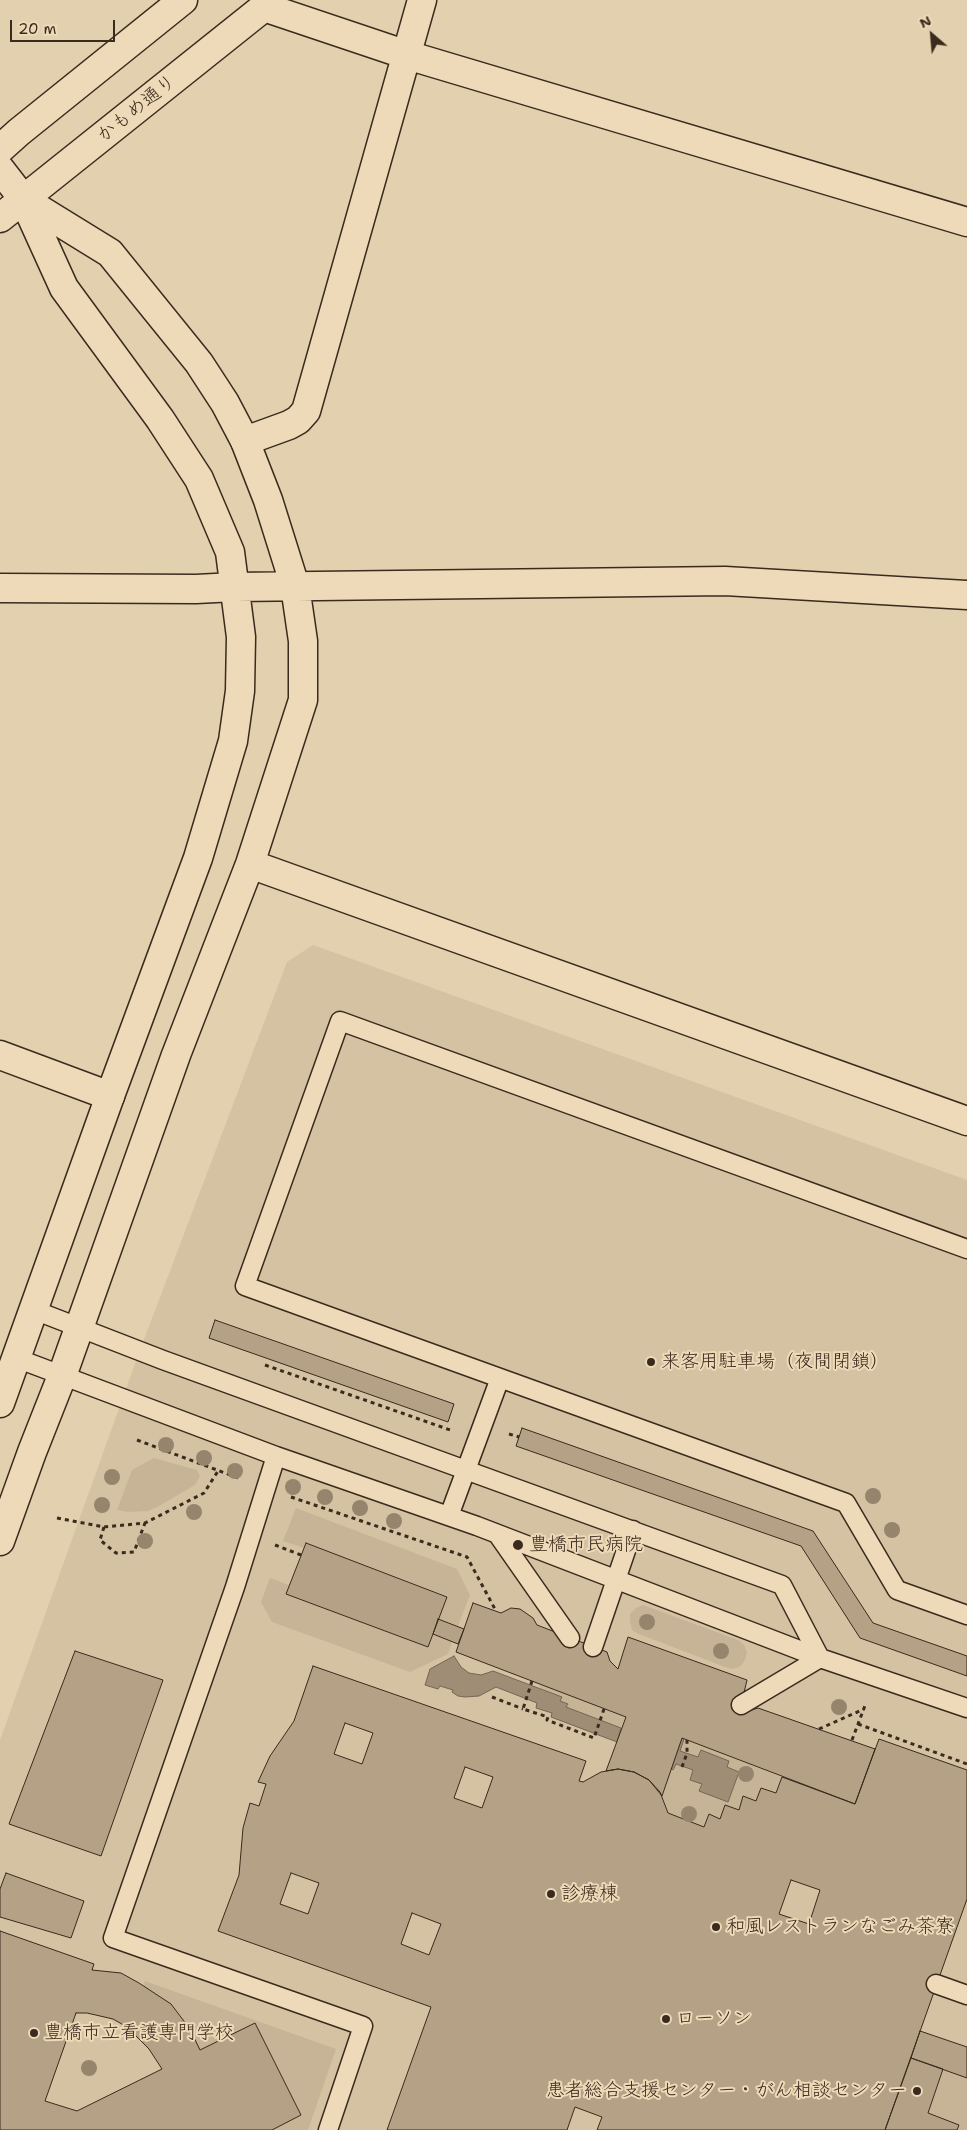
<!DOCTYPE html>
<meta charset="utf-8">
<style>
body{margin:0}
#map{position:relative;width:967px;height:2130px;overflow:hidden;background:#e3d0af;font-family:"Shantell Sans",sans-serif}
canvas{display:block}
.north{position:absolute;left:907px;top:10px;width:50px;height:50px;-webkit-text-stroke:4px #eedab8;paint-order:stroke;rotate:333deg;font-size:14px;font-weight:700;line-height:20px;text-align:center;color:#3b2a1e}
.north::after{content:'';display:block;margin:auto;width:18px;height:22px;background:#3b2a1e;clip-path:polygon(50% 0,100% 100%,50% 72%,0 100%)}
.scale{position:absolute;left:10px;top:20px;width:105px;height:22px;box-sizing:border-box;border:2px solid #3b2a1e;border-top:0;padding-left:6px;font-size:15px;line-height:18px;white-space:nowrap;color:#3b2a1e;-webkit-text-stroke:4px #eedab8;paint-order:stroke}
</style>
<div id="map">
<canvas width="967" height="2130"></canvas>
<div class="north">N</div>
<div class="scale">20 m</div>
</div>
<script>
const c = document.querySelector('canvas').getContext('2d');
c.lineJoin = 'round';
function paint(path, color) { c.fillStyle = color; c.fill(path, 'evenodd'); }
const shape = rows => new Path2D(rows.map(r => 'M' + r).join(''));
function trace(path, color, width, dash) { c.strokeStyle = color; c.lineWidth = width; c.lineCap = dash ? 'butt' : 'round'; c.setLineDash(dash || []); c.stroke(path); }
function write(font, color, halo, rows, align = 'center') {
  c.font = font + ' "Shantell Sans","Klee One",sans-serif'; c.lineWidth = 4; c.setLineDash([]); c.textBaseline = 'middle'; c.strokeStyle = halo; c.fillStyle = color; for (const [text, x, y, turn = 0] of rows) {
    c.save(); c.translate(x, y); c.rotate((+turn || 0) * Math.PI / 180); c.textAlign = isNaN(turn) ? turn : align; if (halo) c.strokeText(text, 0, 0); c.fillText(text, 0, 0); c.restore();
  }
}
paint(shape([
 [313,945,967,1180,967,2130,0,2130,0,1740,140,1350,287,962]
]), '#d5c2a3');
paint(shape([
 [154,1458,197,1470,200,1476,195,1485,159,1506,148,1511,128,1512,117,1510,132,1470],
 [296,1508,457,1569,470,1595,458,1626,438,1619,447,1596,306,1543,304,1548,283,1541],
 [270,1578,289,1585,286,1594,427,1647,433,1634,452,1642,448,1654,410,1672,272,1622,261,1602],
 [643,1605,738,1640,744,1645,747,1652,745,1660,741,1666,733,1669,725,1667,639,1634,632,1630,630,1622,630,1614,636,1608],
 [540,1684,626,1717,621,1728,566,1707,560,1701,561,1697,539,1688],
 [684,1739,782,1777,776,1793,761,1788,756,1801,743,1796,739,1810,725,1805,720,1819,709,1815,704,1827,668,1813,662,1796,671,1769,673,1770,675,1764,693,1771,702,1784,700,1791,727,1801,739,1772,727,1767,729,1761,702,1750,699,1757,680,1751],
 [145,1981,336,2049,308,2130,272,2130,301,2115,255,2023,200,2050,182,2017,171,2004,143,1986],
 [943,2069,967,2078,967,2130,957,2130,959,2125,928,2113]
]), '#c7b497');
const water = shape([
 [454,1656,461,1667,469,1673,481,1675,493,1671,562,1697,560,1701,568,1704,566,1707,621,1728,617,1742,551,1717,552,1713,536,1708,537,1703,496,1687,479,1696,465,1697,458,1696,452,1692,453,1690,440,1686,438,1689,425,1685,430,1669,454,1656],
 [682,1738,684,1739,680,1751,698,1757,701,1750,729,1761,727,1767,739,1772,728,1802,699,1791,702,1784,690,1780,693,1770,676,1764,673,1770,671,1769,682,1738]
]);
paint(water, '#a08d75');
trace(water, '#786552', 1);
const building = shape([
 [215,1320,454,1404,448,1422,209,1338,215,1320],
 [522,1428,813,1531,873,1623,967,1656,967,1676,860,1638,801,1546,516,1446,522,1428],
 [306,1543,447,1597,428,1647,286,1594,306,1543],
 [473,1603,501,1613,511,1608,520,1609,533,1618,537,1625,607,1652,610,1661,618,1669,628,1637,747,1680,739,1714,758,1708,875,1749,855,1804,682,1738,662,1796,649,1780,634,1772,618,1769,606,1771,626,1717,456,1652,473,1603],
 [438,1619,464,1629,458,1644,433,1634,438,1619],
 [75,1651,163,1680,101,1856,9,1824,75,1651],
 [313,1666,586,1761,579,1781,583,1782,601,1772,618,1769,634,1772,649,1780,660,1792,668,1813,704,1827,709,1814,720,1819,725,1805,739,1810,743,1796,756,1801,761,1788,776,1793,782,1777,855,1804,879,1739,967,1770,967,1899,885,2130,597,2130,602,2117,575,2107,567,2130,387,2130,431,2007,218,1931,239,1875,243,1828,250,1803,259,1806,266,1784,258,1782,270,1756,294,1721,313,1666],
 [345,1723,373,1733,362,1764,334,1754,345,1723],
 [465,1767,493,1777,482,1808,454,1798,465,1767],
 [291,1873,319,1883,308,1914,280,1904,291,1873],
 [791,1880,820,1890,809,1924,779,1914,791,1880],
 [412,1913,441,1924,429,1955,401,1944,412,1913],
 [6,1873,84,1901,71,1938,0,1917,0,1889,6,1873],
 [0,1931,94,1964,92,1970,121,1973,139,1983,171,2004,190,2029,200,2050,255,2023,301,2115,272,2130,0,2130,0,1931],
 [76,2013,87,2013,113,2019,127,2027,149,2049,162,2069,77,2111,45,2101,76,2013],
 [920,2031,967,2047,967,2078,911,2058,920,2031],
 [911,2058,943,2069,928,2113,959,2125,957,2130,885,2130,911,2058]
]);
paint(building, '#b4a186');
trace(building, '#3b2a1e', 1);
const service = shape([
 [967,1249,340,1021,245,1286,846,1503,897,1590,967,1615],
 [34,1310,163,1360,782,1585,820,1658,741,1705],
 [16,1358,276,1456,477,1526,820,1658,967,1708],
 [276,1456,235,1587,113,1938,363,2026,328,2130],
 [449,1516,500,1378],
 [498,1535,570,1638],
 [593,1647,633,1530],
 [936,1984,967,1995]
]);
const minor = shape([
 [264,7,407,55,967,222],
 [245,441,289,425,298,420,306,411,422,0],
 [0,588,196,589,235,587],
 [0,1055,110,1096]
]);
const tertiary = shape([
 [0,149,19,132,183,0],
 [0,169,24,200,64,288,160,419,199,479,230,552,241,637,240,691,233,741,198,858,110,1096,0,1403],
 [0,218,273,0],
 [235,587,725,581,967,595],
 [250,864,967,1121],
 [0,1541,32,1452,62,1376,176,1055,250,864,303,700,303,641,295,586,268,500,245,441,225,403,199,363,110,253,24,200]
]);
trace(service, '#3b2a1e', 21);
trace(minor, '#3b2a1e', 31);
trace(tertiary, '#3b2a1e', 31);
trace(shape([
 [265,1365,453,1431],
 [509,1434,519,1437],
 [137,1440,241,1479],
 [291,1497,467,1557,496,1611],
 [57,1518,104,1527,145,1523,204,1493,218,1471],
 [104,1527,100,1540,116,1553,134,1552,145,1523],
 [275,1545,301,1555],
 [532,1681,523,1709,548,1717,547,1720,594,1738,604,1709],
 [492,1697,523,1709],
 [858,1724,967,1764],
 [819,1729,864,1709],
 [852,1740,866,1703],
 [682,1767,687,1753,687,1740]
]), '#3b2a1e', 3, [4, 4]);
trace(service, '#eedab8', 18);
trace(minor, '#eedab8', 28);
trace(tertiary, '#eedab8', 28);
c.fillStyle = '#96846c';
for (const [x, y] of [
 [166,1445],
 [204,1458],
 [235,1471],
 [112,1477],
 [293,1487],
 [873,1496],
 [325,1497],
 [102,1505],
 [360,1508],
 [194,1512],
 [394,1521],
 [892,1530],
 [145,1541],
 [647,1622],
 [721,1651],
 [839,1707],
 [746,1774],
 [689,1814],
 [89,2068]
]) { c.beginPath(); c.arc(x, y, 8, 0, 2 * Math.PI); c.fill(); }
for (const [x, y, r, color] of [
 [651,1362,5,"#3b2a1e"],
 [518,1545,6,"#3b2a1e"],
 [551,1894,5,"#3b2a1e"],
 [716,1927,5,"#3b2a1e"],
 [666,2019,5,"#3b2a1e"],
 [34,2033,5,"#3b2a1e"],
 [917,2091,5,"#3b2a1e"]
]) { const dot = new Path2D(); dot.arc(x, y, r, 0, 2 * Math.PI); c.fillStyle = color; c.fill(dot); trace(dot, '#eedab8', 2); }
write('19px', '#3b2a1e', '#eedab8', [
 ["かもめ通り",137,109,-39]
]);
write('19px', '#3b2a1e', '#eedab8', [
 ["来客用駐車場（夜間閉鎖）",661,1362],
 ["豊橋市民病院",529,1545],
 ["診療棟",561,1894],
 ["和風レストランなごみ茶寮",726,1927],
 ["ローソン",676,2019],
 ["豊橋市立看護専門学校",44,2033],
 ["患者総合支援センター・がん相談センター",907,2091,"right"]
], 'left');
</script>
